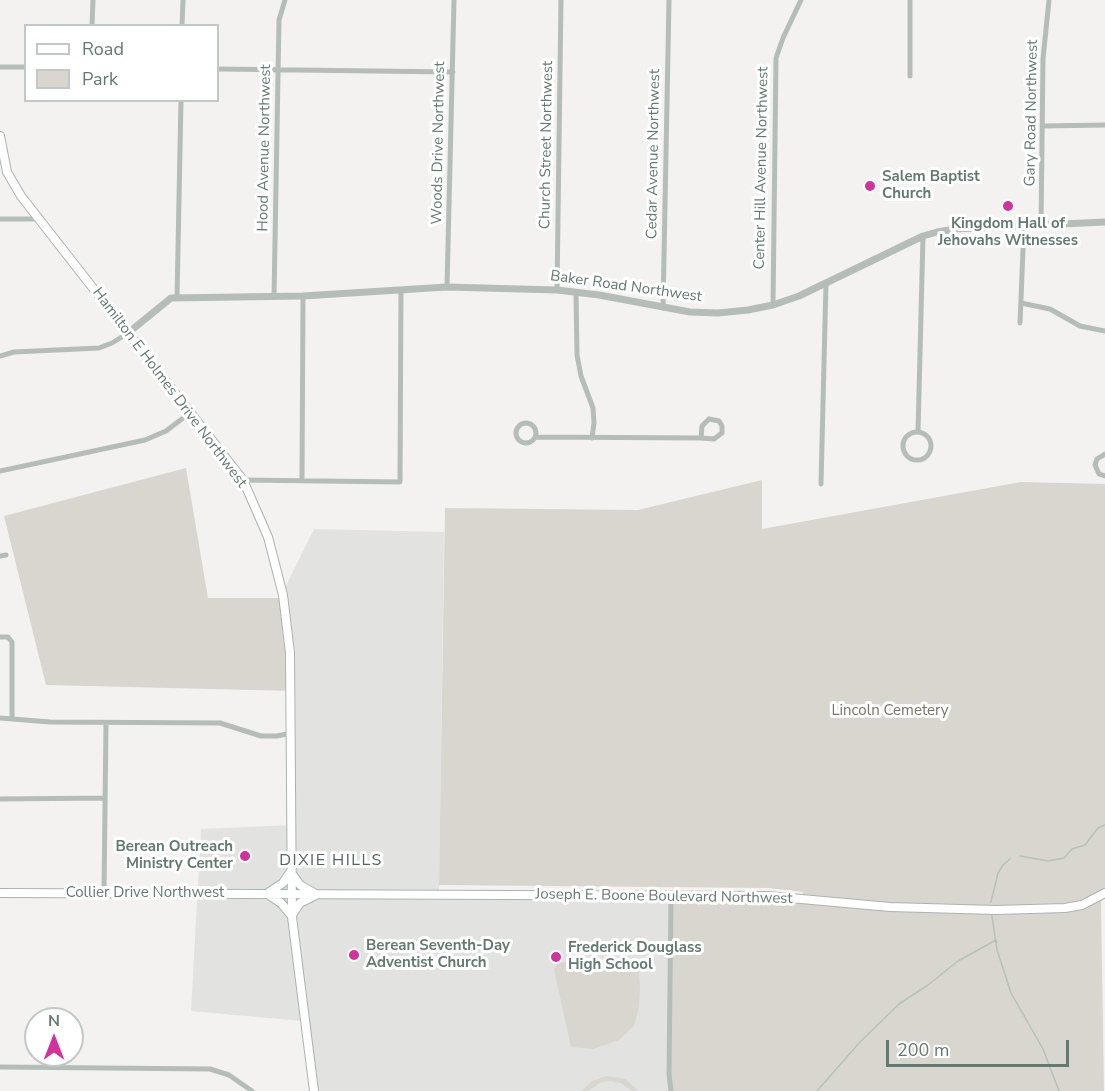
<!DOCTYPE html>
<style>
body{margin:0}
#map{position:relative;width:1105px;height:1091px;overflow:hidden;background:#f4f1f1;font-family:"Nunito Sans",sans-serif}
canvas{display:block}
.legend{position:absolute;left:24px;top:24px;width:195px;height:78px;box-sizing:border-box;background:#fff;border:2px solid #c0cac5;margin:0;padding:8px 10px;list-style:none;font-size:18px;color:#627a6f}
.legend li{display:flex;align-items:center;gap:12px;height:30px}
.legend b{width:30px;border:2px solid #c0cac5}
.north{position:absolute;left:24px;top:1007px;width:60px;height:60px;box-sizing:border-box;background:#fff;border:2px solid #c0cac5;border-radius:50%;rotate:0deg;font-size:16px;font-weight:700;line-height:24px;text-align:center;color:#627a6f}
.north::after{content:'';display:block;margin:auto;width:21px;height:27px;background:#d3329d;clip-path:polygon(50% 0,100% 100%,50% 72%,0 100%)}
.scale{position:absolute;left:886px;top:1040px;width:183px;height:27px;box-sizing:border-box;border:3px solid #627a6f;border-top:0;padding-left:8px;font-size:18px;line-height:21px;white-space:nowrap;color:#627a6f;-webkit-text-stroke:4px #fff;paint-order:stroke}
</style>
<div id="map">
<canvas width="1105" height="1091"></canvas>
<ul class="legend">
<li><b style="height:8px;background:#fff"></b>Road</li>
<li><b style="height:16px;background:#d9d6d0"></b>Park</li>
</ul>
<div class="north">N</div>
<div class="scale">200 m</div>
</div>
<script>
const c = document.querySelector('canvas').getContext('2d');
c.lineJoin = 'round';
function paint(path, color) { c.fillStyle = color; c.fill(path, 'evenodd'); }
const shape = rows => new Path2D(rows.map(r => 'M' + r).join(''));
function trace(path, color, width, dash) { c.strokeStyle = color; c.lineWidth = width; c.lineCap = dash ? 'butt' : 'round'; c.setLineDash(dash || []); c.stroke(path); }
function write(font, color, halo, rows, align = 'center') {
  c.font = font + ' "Nunito Sans",sans-serif'; c.lineWidth = 6; c.setLineDash([]); c.textBaseline = 'middle'; c.strokeStyle = halo; c.fillStyle = color; for (const [text, x, y, turn = 0] of rows) {
    c.save(); c.translate(x, y); c.rotate((+turn || 0) * Math.PI / 180); c.textAlign = isNaN(turn) ? turn : align; if (halo) c.strokeText(text, 0, 0); c.fillText(text, 0, 0); c.restore();
  }
}
paint(shape([
 [314,529,444,532,439,897,673,900,670,1091,313,1091,302,1021,191,1011,201,829,293,825,294,691,280,598]
]), '#e2e2e1');
paint(shape([
 [186,468,208,598,280,598,294,691,46,685,4,516],
 [762,480,762,529,1021,482,1105,484,1105,897,1101,902,1104,1091,670,1091,673,900,768,900,800,903,803,892,769,888,439,885,445,508,638,510],
 [561,962,638,964,640,987,639,1007,634,1026,619,1040,593,1049,571,1047,554,970,557,964],
 [607,1076,625,1079,639,1091,632,1091,621,1083,611,1081,601,1082,588,1091,581,1091,592,1081]
]), '#d9d6d0');
trace(shape([
 [1020,856,1048,861,1064,858,1072,849,1085,845,1098,828,1105,825],
 [991,902,998,873,1003,865,1010,859],
 [992,916,997,950,1011,993,1043,1049,1059,1091],
 [817,1091,860,1042,899,1004,928,985,958,961,996,940,997,942]
]), '#b2c3b8', 1.5);
const secondary = shape([
 [0,136,7,172,21,196,243,480,268,537,283,595,290,653,292,917,314,1091],
 [292,874,300,885,314,893],
 [0,893,768,896,890,907,996,910,1065,908,1082,905,1105,893],
 [268,893,283,883,291,871],
 [269,895,281,903,291,915],
 [292,915,300,903,314,896]
]);
trace(secondary, '#aab4af', 10);
trace(shape([
 [910,0,910,76],
 [92,26,93,0],
 [182,26,183,0],
 [0,67,26,67],
 [218,69,453,72],
 [1043,126,1105,125],
 [0,219,37,219],
 [1041,226,1043,59,1049,0],
 [447,287,454,0],
 [557,290,561,0],
 [576,292,577,355,581,376,593,408,594,423,592,438],
 [274,297,279,20,285,0],
 [177,298,181,100],
 [1021,303,1050,309,1080,326,1105,331],
 [773,305,776,58,783,38,801,0],
 [663,308,669,0],
 [1020,323,1024,226],
 [0,356,14,352,99,348,112,343,128,333],
 [709,419,719,421,722,426,722,433,714,439,701,438,702,426,709,419],
 '516 433a10 10 0 1 1 20 0a10 10 0 1 1-20 0Z',
 [918,432,923,236],
 '903 446a14 14 0 1 1 28 0a14 14 0 1 1-28 0Z',
 [536,437,701,438],
 [1105,454,1097,459,1095,465,1099,474,1105,476],
 [0,471,145,440,166,431,191,412],
 [243,480,400,482,401,290],
 [302,480,303,296],
 [821,484,826,283],
 [0,556,6,555],
 [0,637,8,637,12,642,12,718],
 [0,718,50,722,220,723,261,736,277,736,292,733],
 [0,799,105,798],
 [104,893,106,723],
 [671,896,669,1074,671,1091],
 [0,1067,210,1069,229,1075,252,1091]
]), '#b5bdb9', 5);
trace(shape([
 [128,333,171,298,303,296,447,287,557,290,599,295,690,312,718,313,748,310,773,305,799,296,923,236,937,232,955,229,1105,222]
]), '#b5bdb9', 7);
trace(secondary, '#fff', 8);
for (const [x, y, r, color] of [
 [870,186,6,"#d3329d"],
 [1008,206,6,"#d3329d"],
 [245,856,6,"#d3329d"],
 [354,955,6,"#d3329d"],
 [556,957,6,"#d3329d"]
]) { const dot = new Path2D(); dot.arc(x, y, r, 0, 2 * Math.PI); c.fillStyle = color; c.fill(dot); trace(dot, '#fff', 2); }
write('15px', '#627a6f', '#fff', [
 ["Gary Road Northwest",1032,113,-89],
 ["Woods Drive Northwest",439,143,-89],
 ["Church Street Northwest",547,145,-89],
 ["Hood Avenue Northwest",265,148,-89],
 ["Cedar Avenue Northwest",654,154,-89],
 ["Center Hill Avenue Northwest",762,168,-89],
 ["Baker Road Northwest",626,287,8],
 ["Hamilton E Holmes Drive Northwest",169,388,53],
 ["Collier Drive Northwest",145,893],
 ["Joseph E. Boone Boulevard Northwest",664,897,1]
]);
write('bold 15px', '#627a6f', '#fff', [
 ["Salem Baptist",882,177],
 ["Church",882,194],
 ["Kingdom Hall of",1008,224,"center"],
 ["Jehovahs Witnesses",1008,241,"center"],
 ["Berean Outreach",233,847,"right"],
 ["Ministry Center",233,864,"right"],
 ["Berean Seventh-Day",366,946],
 ["Adventist Church",366,963],
 ["Frederick Douglass",568,948],
 ["High School",568,965]
], 'left');
write('15px', '#777564', '#fff', [
 ["Lincoln Cemetery",890,711]
]);
c.letterSpacing = '1.5px';
write('16px', '#53655d', '#fff', [
 ["DIXIE HILLS",331,861]
]);
c.letterSpacing = '0px';
</script>
